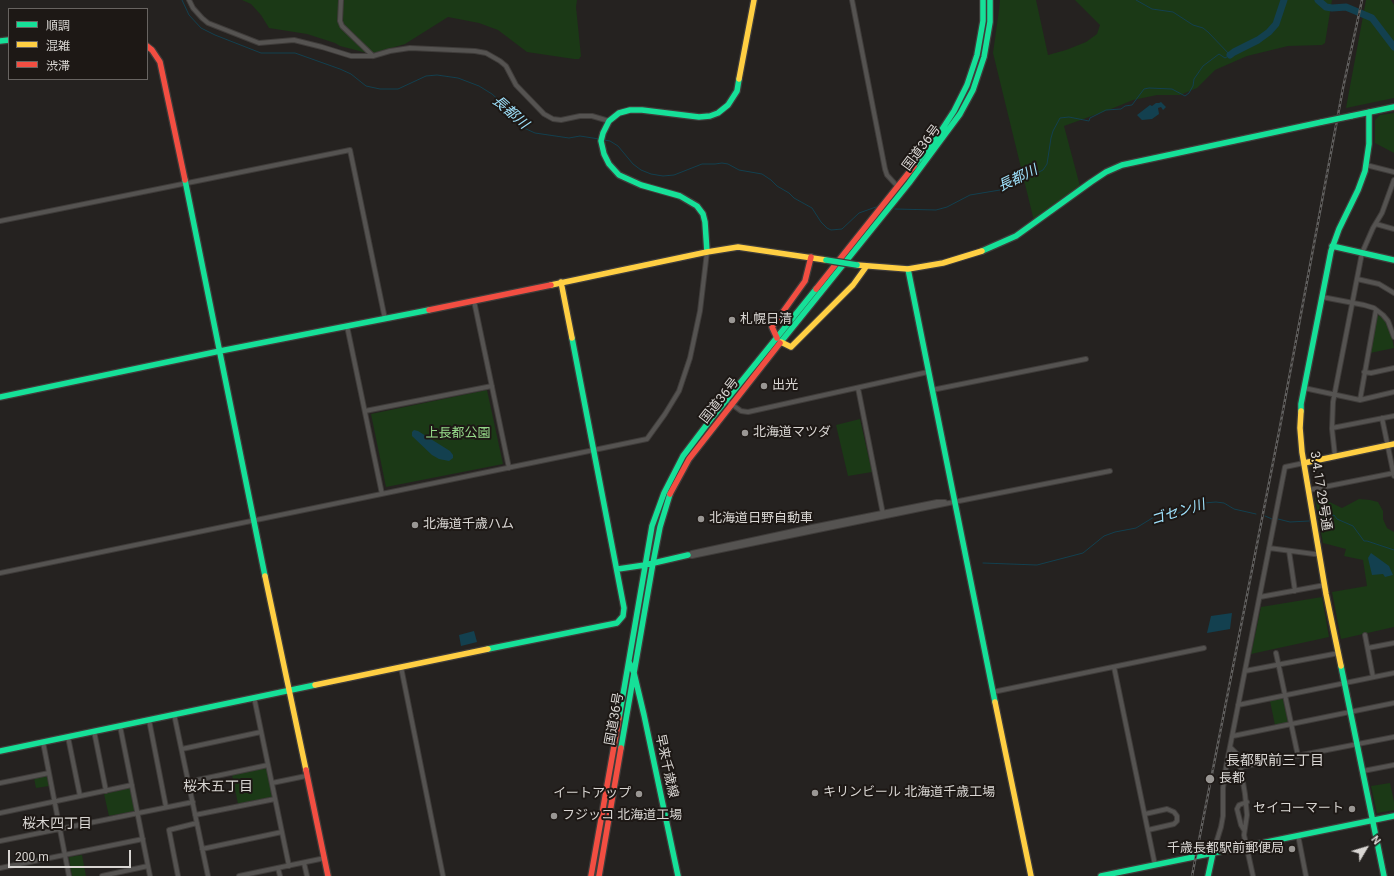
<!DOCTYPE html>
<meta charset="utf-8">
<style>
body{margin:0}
#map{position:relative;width:1394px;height:876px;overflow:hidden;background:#252220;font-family:Roboto,"Noto Sans JP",sans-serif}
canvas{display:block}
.legend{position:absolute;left:8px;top:8px;width:140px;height:72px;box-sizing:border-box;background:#1d1815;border:1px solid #686461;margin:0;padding:5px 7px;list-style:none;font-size:12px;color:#d9d6d3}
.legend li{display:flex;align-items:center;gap:8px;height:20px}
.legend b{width:20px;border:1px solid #686461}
.north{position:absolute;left:1346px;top:828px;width:40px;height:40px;-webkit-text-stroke:3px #1d1815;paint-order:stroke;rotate:52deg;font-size:11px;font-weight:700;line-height:16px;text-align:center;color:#d9d6d3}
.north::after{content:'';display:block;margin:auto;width:14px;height:18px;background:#d9d6d3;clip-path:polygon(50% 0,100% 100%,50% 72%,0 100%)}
.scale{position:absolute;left:8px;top:850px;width:123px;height:18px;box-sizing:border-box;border:2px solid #d9d6d3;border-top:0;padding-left:5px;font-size:12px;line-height:14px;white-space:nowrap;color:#d9d6d3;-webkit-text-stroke:3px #1d1815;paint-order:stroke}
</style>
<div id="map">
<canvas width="1394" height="876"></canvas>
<ul class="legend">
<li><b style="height:5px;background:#16e098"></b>順調</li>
<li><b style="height:5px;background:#ffcf43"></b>混雑</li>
<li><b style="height:5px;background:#f24e42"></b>渋滞</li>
</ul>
<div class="north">N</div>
<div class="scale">200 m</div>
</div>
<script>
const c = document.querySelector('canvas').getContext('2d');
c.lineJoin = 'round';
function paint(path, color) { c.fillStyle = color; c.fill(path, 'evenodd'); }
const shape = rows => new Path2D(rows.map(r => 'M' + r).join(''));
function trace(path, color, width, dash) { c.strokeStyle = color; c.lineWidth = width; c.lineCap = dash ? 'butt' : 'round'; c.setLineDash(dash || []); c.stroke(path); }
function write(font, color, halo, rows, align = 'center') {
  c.font = font + ' Roboto,"Noto Sans JP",sans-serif'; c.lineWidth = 4; c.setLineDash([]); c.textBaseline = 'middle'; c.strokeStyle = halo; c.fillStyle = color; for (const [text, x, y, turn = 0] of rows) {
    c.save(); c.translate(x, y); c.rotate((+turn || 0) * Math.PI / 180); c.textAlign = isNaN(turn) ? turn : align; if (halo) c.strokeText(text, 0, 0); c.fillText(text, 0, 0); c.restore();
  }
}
paint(shape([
 [242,0,577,0,576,7,581,56,579,59,574,59,527,52,498,30,479,23,448,17,405,44,371,54,340,46,335,43,307,34,269,28,261,15,251,4],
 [1000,0,1036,0,1048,55,1066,50,1086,42,1097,34,1100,25,1075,0,1332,0,1325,43,1322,45,1288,46,1247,56,1215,70,1197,88,1180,95,1157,95,1133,100,1111,109,1064,126,1081,190,1035,225,993,53,999,10],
 [1366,0,1391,0,1394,5,1394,98,1346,108],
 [1394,113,1394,153,1375,143,1375,120,1380,115],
 [1380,315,1386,322,1390,329,1394,348,1370,353,1377,316],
 [487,390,503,464,386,487,371,414],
 [860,419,872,472,848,476,836,425],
 [1319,497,1342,508,1359,499,1370,500,1378,502,1383,511,1383,519,1387,528,1394,532,1394,627,1341,639,1332,592,1367,586,1363,560,1344,556,1346,549,1323,543,1315,498],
 [1322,597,1329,637,1251,654,1261,607],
 [1283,698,1288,723,1275,725,1270,701],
 [267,767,273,797,238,804,232,775],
 [47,776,49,786,36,788,34,778],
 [1390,783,1394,802,1394,810,1377,813,1371,786],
 [130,788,135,811,109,816,104,794],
 [82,855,86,876,72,876,69,857]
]), '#1b3916');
paint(shape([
 [1161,102,1166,107,1163,110,1161,107,1158,108,1159,114,1152,119,1142,120,1137,115,1150,105,1152,106,1156,103,1159,103],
 [414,430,418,431,450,451,453,455,453,458,449,461,439,459,432,455,412,436,412,432],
 [1371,553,1389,566,1393,575,1385,577,1383,574,1372,575,1368,558],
 [1232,613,1230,629,1207,633,1211,616],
 [474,631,477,642,461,646,459,635]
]), '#13404f');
trace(shape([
 [182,0,189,15,201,28,215,35,261,53,295,53,340,69,351,74,366,86,380,89,398,89,426,76,437,75,458,78,479,86,492,94,501,102,524,128,535,133,569,138,580,136,599,139],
 [604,140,610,141,618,146,633,164,641,170,651,174,663,176,674,175,702,164,715,164,722,163,728,164,739,170,762,174,771,180,777,186,789,193,794,198,812,208,821,222,827,228,831,230,842,229,859,213,876,207],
 [895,209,936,210,947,207,970,195,1000,190,1033,175,1043,170,1047,164,1051,138,1053,131,1060,118,1069,117,1089,121,1090,118,1106,110,1121,109,1125,106,1132,105,1144,89,1149,88,1172,89,1185,96,1189,93,1193,86,1194,79,1203,66,1219,54,1225,58,1230,55,1208,32,1203,28,1193,25,1173,12,1152,9,1136,0],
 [1265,516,1272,519],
 [1278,519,1290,522,1309,521],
 [1320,519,1327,518,1334,515,1337,519,1353,526,1364,541,1367,541,1394,550],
 [983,563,1037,565,1083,553,1104,536,1115,532,1136,528,1154,517,1162,515,1173,515,1204,503,1216,502,1224,503,1234,509,1256,514]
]), '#13404f', 1);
trace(shape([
 [1318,0,1326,7,1332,8,1346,7,1372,18,1394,47],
 [1230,55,1234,52,1258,40,1269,32,1276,24,1284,0]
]), '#13404f', 7);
const street = shape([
 [189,0,193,8,202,18,208,23,259,43,294,40,322,47,351,56,373,56,390,51,410,48,475,51,486,53,500,61,506,66,516,85,544,114,553,119,561,120,580,116,592,116,609,121],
 [341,0,340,21,342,26,373,56],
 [852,0,885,169,887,175,898,187],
 [1366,165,1394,172],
 [0,221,350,150,385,319],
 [1376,224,1394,229],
 [1357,279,1379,284,1394,293],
 [1322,297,1364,305,1374,308,1383,315,1388,321,1394,337],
 [474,301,509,468],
 [347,326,382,494],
 [1364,372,1371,373,1394,368],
 [858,388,883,514],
 [1304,388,1360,400,1394,392],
 [932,390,1086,359],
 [1360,400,1376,310],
 [730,403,741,411,748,412,928,372],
 [365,411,492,386],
 [1382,418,1394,476],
 [1332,428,1394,416],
 [1335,456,1332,429,1333,402,1362,253,1373,228,1382,213,1394,180],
 [1309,490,1394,473],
 [1269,548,1314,554,1319,554],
 [1289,551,1295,591],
 [688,555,692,556,954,502,1110,471],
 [688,555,692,553,812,527,937,502,945,502],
 [0,573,647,439,665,414,679,391,690,358,700,311,707,252],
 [1260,597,1325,585],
 [1365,635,1373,677],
 [1368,648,1394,643],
 [1276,653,1298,756],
 [401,667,443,876],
 [1114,667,1155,865],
 [1245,671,1339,653],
 [993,692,1204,648],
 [254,697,289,866],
 [1238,705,1394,673],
 [174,714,208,876],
 [149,720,166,807],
 [120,726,150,876],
 [94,731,106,791],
 [1233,736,1394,703],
 [68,737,80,796],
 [43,742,69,876],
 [1231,748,1237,754,1239,759,1245,794,1247,815,1244,835,1253,876],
 [182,749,261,732],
 [1240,767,1394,737],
 [1363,771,1394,765],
 [188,782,268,765],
 [0,783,49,773],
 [272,783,306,776],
 [0,813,132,785],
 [1145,814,1167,809,1174,812,1177,816,1177,821,1174,824,1148,830],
 [195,815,275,799],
 [1244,830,1241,825,1237,809,1239,805,1247,802],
 [1298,835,1306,876],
 [0,841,193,802],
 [202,849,282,832],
 [1213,853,1221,827,1223,816,1223,788,1226,767,1285,467,1304,463],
 [304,863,307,876],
 [0,868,143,839],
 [278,868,280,876],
 [102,876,148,866],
 [178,876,169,830,197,823],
 [239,876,325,858]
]);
const fast = shape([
 [0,41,9,40],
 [1351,116,1394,107],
 [914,166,939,134,954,111,967,85,977,55,983,21,983,0],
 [185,180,265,576],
 [1332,246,1394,260],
 [982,251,1016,236,1091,182,1106,172,1122,165,1322,122],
 [707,252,705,222,703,214,697,206,680,196,641,185,619,175,609,164,604,154,601,141,603,133,609,121,619,113,630,110,642,110,699,117,710,116,718,113,728,105,737,91,739,79],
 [908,269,995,702],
 [780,343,909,183,960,114,973,90,984,57,990,22,990,0],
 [0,397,220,351,429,310],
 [1301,411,1301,404,1331,251,1339,229,1358,190,1365,171,1369,144,1369,112],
 [618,569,645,565,688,555],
 [488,649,617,623,623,616,624,608,572,338],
 [629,662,634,673,644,715,678,876],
 [1341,666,1384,876],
 [619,718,652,526,664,493,683,456,711,419,816,289],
 [621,748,653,563,660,527,670,494],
 [0,751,315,685],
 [1101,876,1394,816],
 [1208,876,1213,853]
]);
const slow = shape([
 [739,79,754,0],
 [857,265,908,269,943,263,982,251],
 [561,282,572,338],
 [551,285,707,252,738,247,826,260],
 [781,342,791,347,853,285,866,267],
 [1301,411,1300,428,1302,452,1326,594,1341,666],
 [1304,463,1394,444],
 [265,576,306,770],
 [315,685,488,649],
 [995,702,1031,876]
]);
const jam = shape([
 [147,46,152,50,160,62,185,180],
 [816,289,914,166],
 [429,310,551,285],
 [777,338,772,327,805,281,811,257],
 [670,494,689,459,780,343],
 [306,770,328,876],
 [591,876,619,718],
 [599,876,621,748]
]);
trace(street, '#3f3c3a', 6);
trace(fast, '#3f3c3a', 8);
trace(slow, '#3f3c3a', 8);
trace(jam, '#3f3c3a', 8);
trace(street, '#555351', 4);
trace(fast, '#16e098', 5.5);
trace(slow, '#ffcf43', 5.5);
trace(jam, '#f24e42', 5.5);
const rail = shape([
 [1192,876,1279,432,1343,88,1362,0]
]);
trace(rail, '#61605f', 2.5);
trace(rail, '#1d1815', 1, [3]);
const fastBridge = shape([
 [1322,122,1351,116],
 [826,260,857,265]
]);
trace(fastBridge, '#3f3c3a', 8, []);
trace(fastBridge, '#16e098', 5.5);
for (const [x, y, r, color] of [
 [732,320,4,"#9a9794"],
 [764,386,4,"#9a9794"],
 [745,433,4,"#9a9794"],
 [701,519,4,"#9a9794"],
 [415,525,4,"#9a9794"],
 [1210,779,5,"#9a9794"],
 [815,793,4,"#9a9794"],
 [639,794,4,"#9a9794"],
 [1352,809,4,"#9a9794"],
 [554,816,4,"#9a9794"],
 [1292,849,4,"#9a9794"]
]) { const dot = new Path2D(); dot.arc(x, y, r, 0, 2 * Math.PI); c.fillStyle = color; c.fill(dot); trace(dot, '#1d1815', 1.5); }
write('13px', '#d9d6d3', '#1d1815', [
 ["国道36号",922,148,-53],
 ["国道36号",720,401,-52],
 ["3.4.17 29号通",1320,491,81],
 ["国道36号",615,719,-80],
 ["早来千歳線",666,766,78]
]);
write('13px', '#d9d6d3', '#1d1815', [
 ["札幌日清",740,320],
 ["出光",772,386],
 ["北海道マツダ",753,433],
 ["北海道日野自動車",709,519],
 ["北海道千歳ハム",423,525],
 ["長都",1219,779],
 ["キリンビール 北海道千歳工場",823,793],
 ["イートアップ",631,794,"right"],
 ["セイコーマート",1344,809,"right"],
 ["フジッコ 北海道工場",562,816],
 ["千歳長都駅前郵便局",1284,849,"right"]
], 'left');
write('13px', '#96d98a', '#1d1815', [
 ["上長都公園",458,434]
]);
write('italic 14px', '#9fe2fd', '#1d1815', [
 ["長都川",510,113,41],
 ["長都川",1018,179,-26],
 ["ゴセン川",1178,513,-17]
]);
write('14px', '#d9d6d3', '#1d1815', [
 ["長都駅前三丁目",1275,761],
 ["桜木五丁目",218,787],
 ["桜木四丁目",57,824]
]);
</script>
